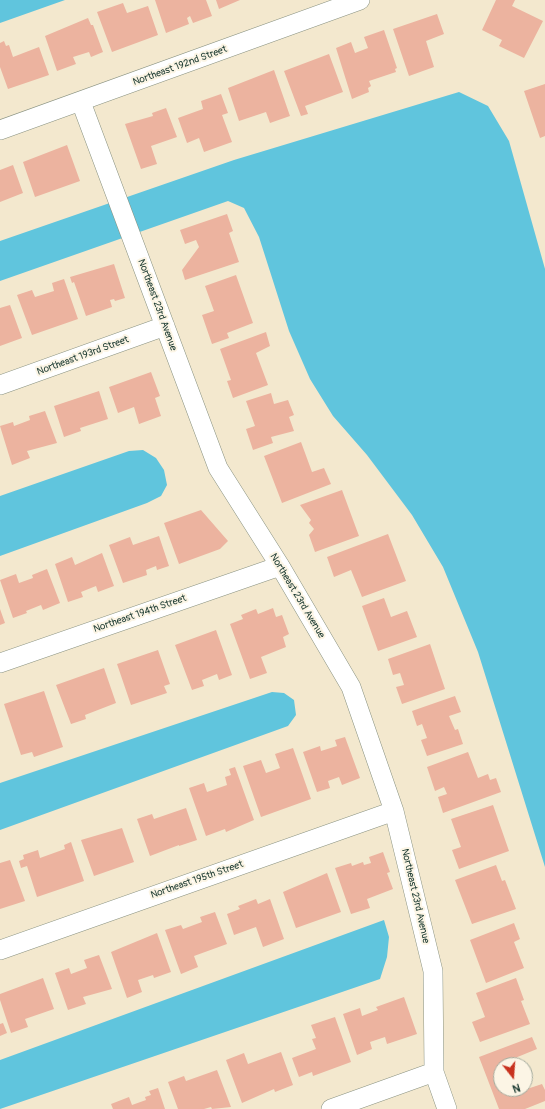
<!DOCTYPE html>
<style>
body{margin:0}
#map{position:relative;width:545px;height:1109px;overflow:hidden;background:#f3e8ce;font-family:Pangolin,sans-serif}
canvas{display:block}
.north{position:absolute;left:493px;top:1057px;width:40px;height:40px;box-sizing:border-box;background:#fcf5e5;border:1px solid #a4ab9e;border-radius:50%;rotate:163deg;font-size:11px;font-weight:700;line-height:16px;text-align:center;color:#1f3d34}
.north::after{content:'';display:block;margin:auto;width:14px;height:18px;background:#c8321e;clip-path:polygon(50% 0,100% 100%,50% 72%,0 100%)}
</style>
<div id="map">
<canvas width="545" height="1109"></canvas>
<div class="north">N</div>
</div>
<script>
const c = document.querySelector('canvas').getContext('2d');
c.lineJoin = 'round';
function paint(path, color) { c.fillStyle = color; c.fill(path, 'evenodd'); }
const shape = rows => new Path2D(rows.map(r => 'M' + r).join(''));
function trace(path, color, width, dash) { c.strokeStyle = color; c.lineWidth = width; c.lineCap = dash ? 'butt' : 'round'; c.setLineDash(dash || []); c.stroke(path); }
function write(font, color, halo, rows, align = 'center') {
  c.font = font + ' Pangolin,sans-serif'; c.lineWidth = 4; c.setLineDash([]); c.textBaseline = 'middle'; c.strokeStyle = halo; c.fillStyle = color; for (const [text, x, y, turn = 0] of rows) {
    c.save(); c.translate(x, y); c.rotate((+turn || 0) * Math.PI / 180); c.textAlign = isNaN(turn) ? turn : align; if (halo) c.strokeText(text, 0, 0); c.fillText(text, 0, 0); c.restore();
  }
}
paint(shape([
 [0,0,65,0,0,23],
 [459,92,488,106,509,141,545,269,545,867,478,652,443,567,412,515,367,455,333,416,310,379,289,331,259,237,244,208,228,201,0,281,0,241,234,160],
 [143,450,156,458,164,470,167,485,161,496,147,503,0,556,0,496,129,451],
 [272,692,284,693,294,700,296,715,288,726,0,830,0,783],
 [384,920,389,937,387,957,380,979,0,1109,0,1060]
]), '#60c5dd');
paint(shape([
 [155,0,206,0,212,16,193,23,190,16,187,18,189,24,166,33],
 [216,0,240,0,219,9],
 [496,0,515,0,512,6,543,21,524,58,499,46,502,40,482,30],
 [123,3,127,13,148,6,158,35,112,52,97,12],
 [437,14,444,34,426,41,434,67,409,76,393,29],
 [88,18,91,25,93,25,103,52,91,57,89,52,73,57,76,64,57,71,45,36],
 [384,30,397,68,395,69,396,72,369,81,371,86,368,88,369,92,352,99,336,48,351,42,355,53,368,48,364,37],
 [4,41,6,46,9,45,13,57,39,47,49,75,8,89,0,67,0,43],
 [329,54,343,92,305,106,308,114,301,116,284,71],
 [274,70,290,116,270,123,266,112,239,121,228,88],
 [545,84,545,136,540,138,524,91],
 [221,94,228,113,222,115,232,142,204,152,199,138,187,143,178,118,203,109,201,101],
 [166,108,177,137,151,146,157,164,141,169,125,124,153,116,152,113],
 [67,145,80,181,35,197,23,162],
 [13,165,23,193,0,202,0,170],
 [227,214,233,231,229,233,239,262,185,280,182,270,199,247,196,240,185,244,180,230],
 [114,264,125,298,115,301,114,299,110,300,112,307,86,316,74,282,72,283,70,277],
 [236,275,253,323,227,333,229,338,212,344,202,315,214,311,205,286],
 [64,279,78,319,32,335,17,295,32,290,35,297,54,291,52,283],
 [10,305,22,338,0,346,0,308],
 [266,332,270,346,256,353,268,385,233,398,227,381,231,380,220,349],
 [151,372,160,396,155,398,161,416,139,424,134,407,118,413,109,387],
 [99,391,108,419,80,428,81,431,64,437,54,406],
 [271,393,274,404,288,400,294,415,289,417,294,431,271,437,273,443,253,450,246,429,255,426,246,401],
 [45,411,57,443,27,451,30,458,12,465,0,426,13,422,14,426,30,420,29,416],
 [301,442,312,472,324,468,331,484,282,503,264,456],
 [342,490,359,536,315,552,309,535,314,529,309,523,311,520,300,505],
 [201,510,228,541,220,549,179,564,164,523],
 [388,534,406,581,362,597,351,570,334,577,327,557],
 [159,536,169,566,157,570,156,566,146,570,147,575,123,583,109,545,130,537,133,545],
 [102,553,114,586,98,592,96,586,81,592,83,597,68,602,55,564,72,557,75,565],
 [47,569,60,603,43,610,41,605,26,611,27,613,13,618,0,580,16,574,19,583,33,578,32,575],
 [384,598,391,617,407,611,417,637,378,651,362,606],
 [273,608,276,617,282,615,289,634,283,637,286,647,261,657,267,673,250,679,230,624,243,619,241,615,256,609,258,614],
 [0,609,5,623,0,625],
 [216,630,232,675,219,680,217,674,202,680,204,686,192,690,175,645],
 [430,644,445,689,402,704,396,687,404,685,400,673,393,675,388,659],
 [158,650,170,684,164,686,167,693,131,705,117,664],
 [104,668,116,703,85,715,86,719,71,724,56,685],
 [44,691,63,747,34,757,32,752,21,755,4,704],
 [455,696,461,712,449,716,455,730,458,729,463,744,427,756,421,740,427,738,422,724,417,726,412,711],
 [345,737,360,778,342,785,339,777,328,781,330,788,317,792,303,752,320,746,321,751,337,746,335,740],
 [293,748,311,799,261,817,243,766,261,760,266,773,280,768,275,754],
 [468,752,478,778,488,774,490,780,496,778,501,792,443,813,438,797,447,794,444,787,435,791,427,767],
 [235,767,254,820,226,832,225,829,206,836,189,788,204,783,207,792,227,785,225,777,231,775,229,769],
 [493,805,509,851,459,869,452,850,461,847,451,819],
 [186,808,197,840,179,846,179,845,150,856,137,819,152,814,154,819],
 [122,828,134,862,94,876,81,840],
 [71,842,84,881,37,897,27,866,21,868,19,861,24,859,23,855,38,850,40,858,65,849,64,845],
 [383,852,390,872,387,873,393,889,367,899,370,908,351,914,335,868,351,863,352,866,363,862,364,865,371,863,369,857],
 [10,860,25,901,0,909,0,863],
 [496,865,502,881,505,880,516,909,472,924,455,880],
 [327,873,341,912,296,928,283,892],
 [256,899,258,904,270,899,284,939,263,947,256,927,234,935,227,914,240,909,238,906],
 [215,912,227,944,194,956,198,967,181,974,165,930,181,925,183,929,202,922,200,917],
 [514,923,520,939,514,942,524,968,486,983,470,940],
 [157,933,171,972,154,978,153,975,138,980,142,992,127,998,111,952],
 [99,955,112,989,83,997,86,1004,68,1010,55,973,69,968,71,974,87,968,84,960],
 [43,978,54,1009,25,1019,28,1027,11,1033,0,1000,0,994],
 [516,978,524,1000,521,1001,530,1024,480,1042,472,1022,485,1017,476,993],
 [404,997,417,1034,387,1044,385,1037,370,1042,372,1049,357,1055,343,1014,360,1008,362,1016,378,1010,376,1007],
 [335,1017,351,1062,313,1076,312,1072,299,1077,292,1058,316,1049,312,1039,316,1038,311,1025],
 [3,1023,7,1033,0,1036,0,1024],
 [532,1037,537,1049,515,1058,518,1065,501,1065,501,1089,525,1089,525,1084,527,1089,542,1084,545,1090,545,1101,525,1109,499,1109,479,1057],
 [281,1052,293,1085,275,1092,274,1089,242,1103,226,1060,244,1053,248,1064],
 [217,1070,231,1107,212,1109,211,1107,204,1109,178,1109,168,1082,184,1076,186,1081],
 [158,1088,165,1109,113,1109,111,1104,129,1097,132,1105,146,1100,145,1097,151,1095,149,1091]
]), '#ecb39f');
const street = shape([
 [81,102,218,468,280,566,351,687,394,811,433,971,434,1072,447,1109],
 [0,130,360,0],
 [0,385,165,326],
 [0,663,280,566],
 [0,950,394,811],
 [331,1109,434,1072]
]);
trace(street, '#899281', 20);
trace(street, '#fff', 19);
write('10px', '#1f3d34', '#fcf5e5', [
 ["Northeast 192nd Street",180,66,-20],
 ["Northeast 23rd Avenue",157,305,70],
 ["Northeast 193rd Street",83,356,-20],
 ["Northeast 23rd Avenue",297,596,59],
 ["Northeast 194th Street",140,614,-19],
 ["Northeast 195th Street",197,880,-19],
 ["Northeast 23rd Avenue",415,896,77]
]);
</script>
